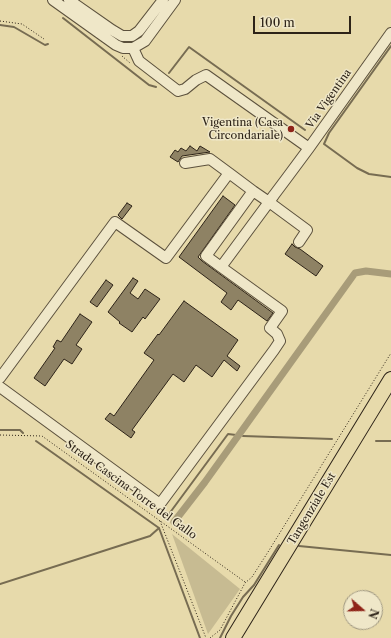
<!DOCTYPE html>
<style>
body{margin:0}
#map{position:relative;width:391px;height:638px;overflow:hidden;background:#e7daab;font-family:"Libre Caslon Text",serif}
canvas{display:block}
.north{position:absolute;left:343px;top:590px;width:40px;height:40px;box-sizing:border-box;background:#efe7c8;border:1px solid #a19982;border-radius:50%;rotate:110deg;font-size:11px;font-weight:700;line-height:16px;text-align:center;color:#2d2318}
.north::after{content:'';display:block;margin:auto;width:14px;height:18px;background:#8f2418;clip-path:polygon(50% 0,100% 100%,50% 72%,0 100%)}
.scale{position:absolute;left:253px;top:16px;width:98px;height:18px;box-sizing:border-box;border:2px solid #2d2318;border-top:0;padding-left:5px;font-size:12px;line-height:14px;white-space:nowrap;color:#2d2318;-webkit-text-stroke:3px #efe7c8;paint-order:stroke}
</style>
<div id="map">
<canvas width="391" height="638"></canvas>
<div class="north">N</div>
<div class="scale">100 m</div>
</div>
<script>
const c = document.querySelector('canvas').getContext('2d');
c.lineJoin = 'round';
function paint(path, color) { c.fillStyle = color; c.fill(path, 'evenodd'); }
const shape = rows => new Path2D(rows.map(r => 'M' + r).join(''));
function trace(path, color, width, dash) { c.strokeStyle = color; c.lineWidth = width; c.lineCap = dash ? 'butt' : 'round'; c.setLineDash(dash || []); c.stroke(path); }
function write(font, color, halo, rows, align = 'center') {
  c.font = font + ' "Libre Caslon Text",serif'; c.lineWidth = 3; c.setLineDash([]); c.textBaseline = 'middle'; c.strokeStyle = halo; c.fillStyle = color; for (const [text, x, y, turn = 0] of rows) {
    c.save(); c.translate(x, y); c.rotate((+turn || 0) * Math.PI / 180); c.textAlign = isNaN(turn) ? turn : align; if (halo) c.strokeText(text, 0, 0); c.fillText(text, 0, 0); c.restore();
  }
}
paint(shape([
 [172,534,240,589,208,634]
]), '#c7bb92');
trace(shape([
 [63,18,149,85,156,87],
 [0,25,14,27,45,45,48,44],
 [391,46,329,133,324,144,357,168,369,174,391,177],
 [169,73,189,47,305,130],
 [0,430,20,430,23,433],
 [243,436,332,439],
 [36,441,159,528,200,638],
 [376,441,391,441],
 [166,518,228,434,236,435],
 [299,546,391,555],
 [0,584,150,536,159,528],
 [220,638,231,616,243,597,254,585,279,545]
]), '#776c52', 2);
trace(shape([
 [174,522,205,482,355,273,366,271,391,274]
]), '#a89c79', 7);
const building = shape([
 [190,146,197,151,200,146,210,152,182,156,178,162,170,157,175,150,178,152,181,148,186,151,190,146],
 [223,196,235,205,198,257,202,261,273,313,267,321,238,300,231,310,221,302,227,293,179,257,223,196],
 [127,203,132,206,122,219,118,215,127,203],
 [292,244,295,247,300,249,323,266,316,276,285,254,292,244],
 [133,278,138,281,130,293,138,299,145,289,160,299,145,319,143,317,132,332,119,323,120,322,108,312,133,278],
 [106,280,113,285,97,307,90,302,106,280],
 [184,301,238,340,227,356,240,366,237,371,224,360,212,377,196,365,184,382,173,374,132,430,135,432,131,438,105,419,110,413,114,416,154,360,144,353,158,334,159,335,184,301],
 [80,314,92,322,76,345,82,349,72,364,64,359,45,386,34,378,55,348,53,347,57,340,61,342,80,314]
]);
paint(building, '#8e8264');
trace(building, '#2d2318', 1);
const minor = shape([
 [53,0,116,45,123,48,133,48,145,41,175,0],
 [69,0,112,30,122,36,132,36,139,31,163,0],
 [133,48,139,61,178,91,185,89,196,80,206,75,309,148],
 [229,173,253,191],
 [299,242,307,230,269,202,253,191,206,256,221,267,269,202,274,195,286,179,309,148,391,33],
 [0,378,115,222,166,258,229,173,210,159,185,163],
 [0,387,160,504,274,350,280,341,277,334,270,328,282,311,221,267]
]);
const highway = shape([
 [233,638,391,379]
]);
trace(minor, '#5c513d', 12);
trace(highway, '#2d2318', 16);
trace(shape([
 [0,21,22,24,44,39],
 [122,56,130,63],
 [0,435,42,436,245,582],
 [160,521,206,638],
 [210,638,220,630,245,583,252,577,268,552,391,353]
]), '#2d2318', 1, [1, 2]);
trace(minor, '#efe7c8', 10);
trace(highway, '#e7daab', 14);
for (const [x, y, r, color] of [
 [291,129,4,"#8f2418"]
]) { const dot = new Path2D(); dot.arc(x, y, r, 0, 2 * Math.PI); c.fillStyle = color; c.fill(dot); trace(dot, '#efe7c8', 1.5); }
write('11px', '#2d2318', '#efe7c8', [
 ["Via Vigentina",329,99,-55],
 ["Strada Cascina Torre del Gallo",131,490,36],
 ["Tangenziale Est",312,509,-59]
]);
write('11px', '#2d2318', '#efe7c8', [
 ["Vigentina (Casa",283,123],
 ["Circondariale)",283,136]
], 'right');
</script>
